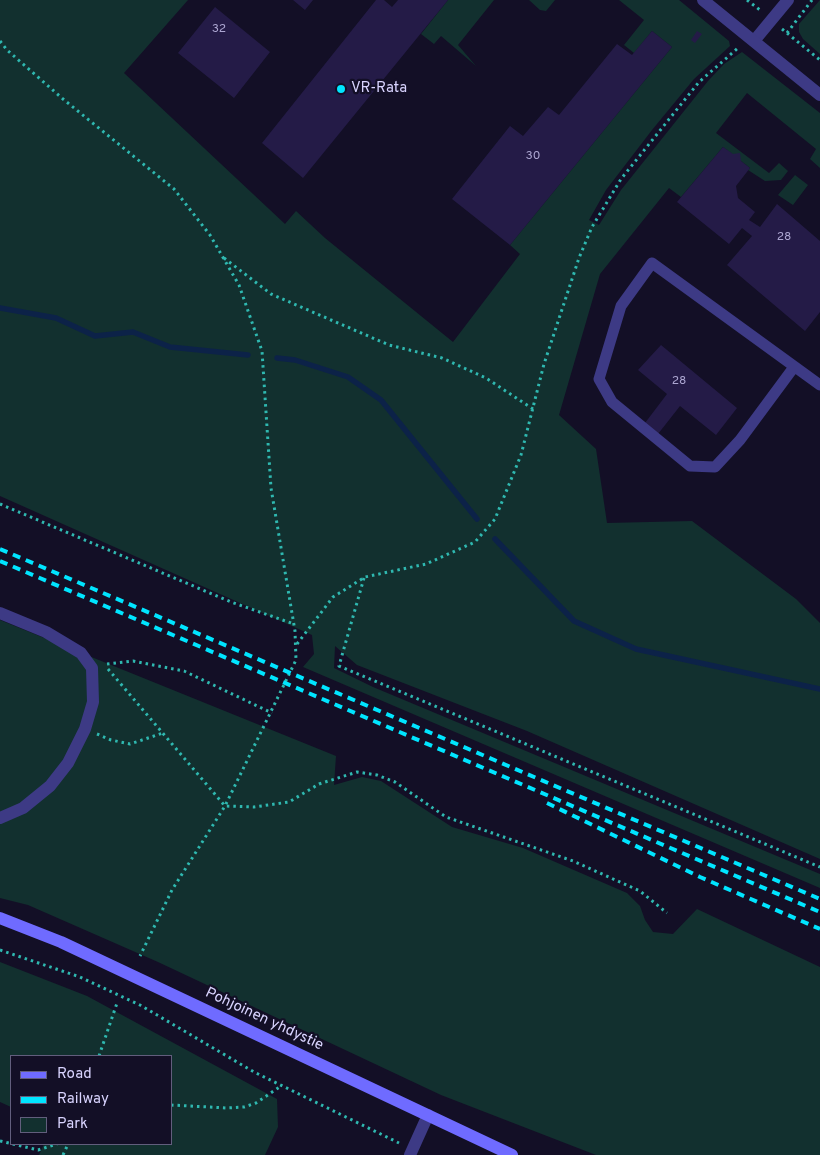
<!DOCTYPE html>
<style>
body{margin:0}
#map{position:relative;width:820px;height:1155px;overflow:hidden;background:#130f26;font-family:Overpass,sans-serif}
canvas{display:block}
.legend{position:absolute;left:10px;top:1055px;width:162px;height:90px;box-sizing:border-box;background:#130f26;border:1px solid #625e7d;margin:0;padding:6px 9px;list-style:none;font-size:15px;color:#d9d4ff}
.legend li{display:flex;align-items:center;gap:10px;height:25px}
.legend b{width:25px;border:1px solid #625e7d}
</style>
<div id="map">
<canvas width="820" height="1155"></canvas>
<ul class="legend">
<li><b style="height:6px;background:#6f6bff"></b>Road</li>
<li><b style="height:6px;background:#00e5ff"></b>Railway</li>
<li><b style="height:14px;background:#12302f"></b>Park</li>
</ul>
</div>
<script>
const c = document.querySelector('canvas').getContext('2d');
c.lineJoin = 'round';
function paint(path, color) { c.fillStyle = color; c.fill(path, 'evenodd'); }
const shape = rows => new Path2D(rows.map(r => 'M' + r).join(''));
function trace(path, color, width, dash) { c.strokeStyle = color; c.lineWidth = width; c.lineCap = dash ? 'butt' : 'round'; c.setLineDash(dash || []); c.stroke(path); }
function write(font, color, halo, rows, align = 'center') {
  c.font = font + ' Overpass,sans-serif'; c.lineWidth = 4.5; c.setLineDash([]); c.textBaseline = 'middle'; c.strokeStyle = halo; c.fillStyle = color; for (const [text, x, y, turn = 0] of rows) {
    c.save(); c.translate(x, y); c.rotate((+turn || 0) * Math.PI / 180); c.textAlign = isNaN(turn) ? turn : align; if (halo) c.strokeText(text, 0, 0); c.fillText(text, 0, 0); c.restore();
  }
}
paint(shape([
 [0,0,188,0,124,73,285,224,296,211,325,238,453,342,520,254,510,245,672,47,652,31,634,53,624,45,644,20,619,0,679,0,729,41,730,46,694,79,652,130,606,190,589,220,599,225,621,190,708,81,724,64,742,52,820,113,820,168,810,159,816,149,747,93,716,133,769,173,779,163,788,171,781,180,765,181,748,170,750,168,723,147,681,197,669,188,600,274,559,415,596,449,607,523,692,521,796,599,820,623,820,859,527,731,357,665,335,646,334,668,373,687,820,874,820,888,303,667,314,654,312,635,0,496],
 [448,0,494,0,458,45,476,66,441,36,434,44,421,34],
 [529,0,555,0,546,11,540,10],
 [820,0,820,54,803,39,799,32,799,24],
 [795,175,808,185,793,205,778,195],
 [0,620,336,756,334,785,362,777,381,781,452,827,523,848,627,893,640,906,645,920,653,932,673,934,697,909,820,967,820,1155,596,1155,441,1095,158,962,28,905,0,898],
 [0,962,87,996,277,1099,278,1127,265,1155,39,1155,44,1144,171,1144,171,1056,11,1056,11,1107,0,1102]
]), '#12302f');
trace(shape([
 [0,308,56,318,95,336,133,332,170,347,248,355],
 [277,358,295,360,348,377,381,400,477,519],
 [495,539,574,621,636,649,820,689]
]), '#0c2248', 5.5);
paint(shape([
 [293,0,313,0,305,10],
 [376,0,384,0,392,7,398,0,448,0,303,178,262,143],
 [215,7,270,52,234,98,178,53],
 [652,31,672,47,510,245,452,199,510,126,523,136,548,107,559,115,617,44,632,55],
 [697,31,702,34,695,43,691,40],
 [723,147,733,154,740,153,741,161,750,168,736,186,738,198,755,212,749,220,760,227,777,204,820,241,820,312,805,331,727,265,752,236,742,228,729,244,677,202],
 [661,345,737,408,716,435,680,406,658,434,645,423,667,394,638,370]
]), '#241b47');
trace(shape([
 [747,0,760,10],
 [782,29,820,60],
 [787,33,812,0],
 [0,41,7,50,63,99,174,189,210,235,239,285,262,351,271,488,295,631,296,660,225,806,172,890,140,956],
 [224,258,271,294,389,345,442,358,486,378,533,409],
 [0,504,231,602,294,624],
 [364,578,339,666,820,867],
 [297,644,333,597,365,577,426,564,475,542,495,519,521,455,544,364,579,258,592,227,621,179,699,82,738,48],
 [107,664,133,661,184,671,272,713],
 [108,669,225,806,254,807,289,802,319,784,357,772,377,775,395,782,446,817,573,861,640,891,667,913],
 [97,734,111,740,130,744,163,733],
 [0,950,80,977,140,1005,254,1072,399,1143],
 [99,1056,117,1003],
 [171,1105,227,1108,244,1107,256,1103,281,1086],
 [0,1141,38,1150,57,1144],
 [63,1155,68,1144]
]), '#2fb8b0', 3, [2.5, 4]);
trace(shape([
 [794,367,740,440,715,467,690,466,612,402,599,379,621,306,652,263,820,385]
]), '#3d3a85', 11);
trace(shape([
 [754,41,788,0],
 [0,613,46,632,81,653,92,668,93,702,85,729,68,763,50,786,23,808,0,818],
 [410,1155,428,1115]
]), '#3d3a85', 12);
trace(shape([
 [703,0,820,95]
]), '#3d3a85', 12);
trace(shape([
 [0,918,61,942,512,1155]
]), '#6f6bff', 12);
trace(shape([
 [0,549,820,899],
 [0,561,820,912],
 [547,803,700,877,820,929]
]), '#00e5ff', 4, [8, 6]);
for (const [x, y, r, color] of [
 [341,89,5,"#00e5ff"]
]) { const dot = new Path2D(); dot.arc(x, y, r, 0, 2 * Math.PI); c.fillStyle = color; c.fill(dot); trace(dot, '#130f26', 2); }
write('12px', '#aca6d1', null, [
 ["32",219,30],
 ["30",533,157],
 ["28",784,238],
 ["28",679,382]
]);
write('15px', '#d9d4ff', '#130f26', [
 ["VR-Rata",351,89]
], 'left');
write('15px', '#d9d4ff', '#130f26', [
 ["Pohjoinen yhdystie",264,1020,25]
]);
</script>
